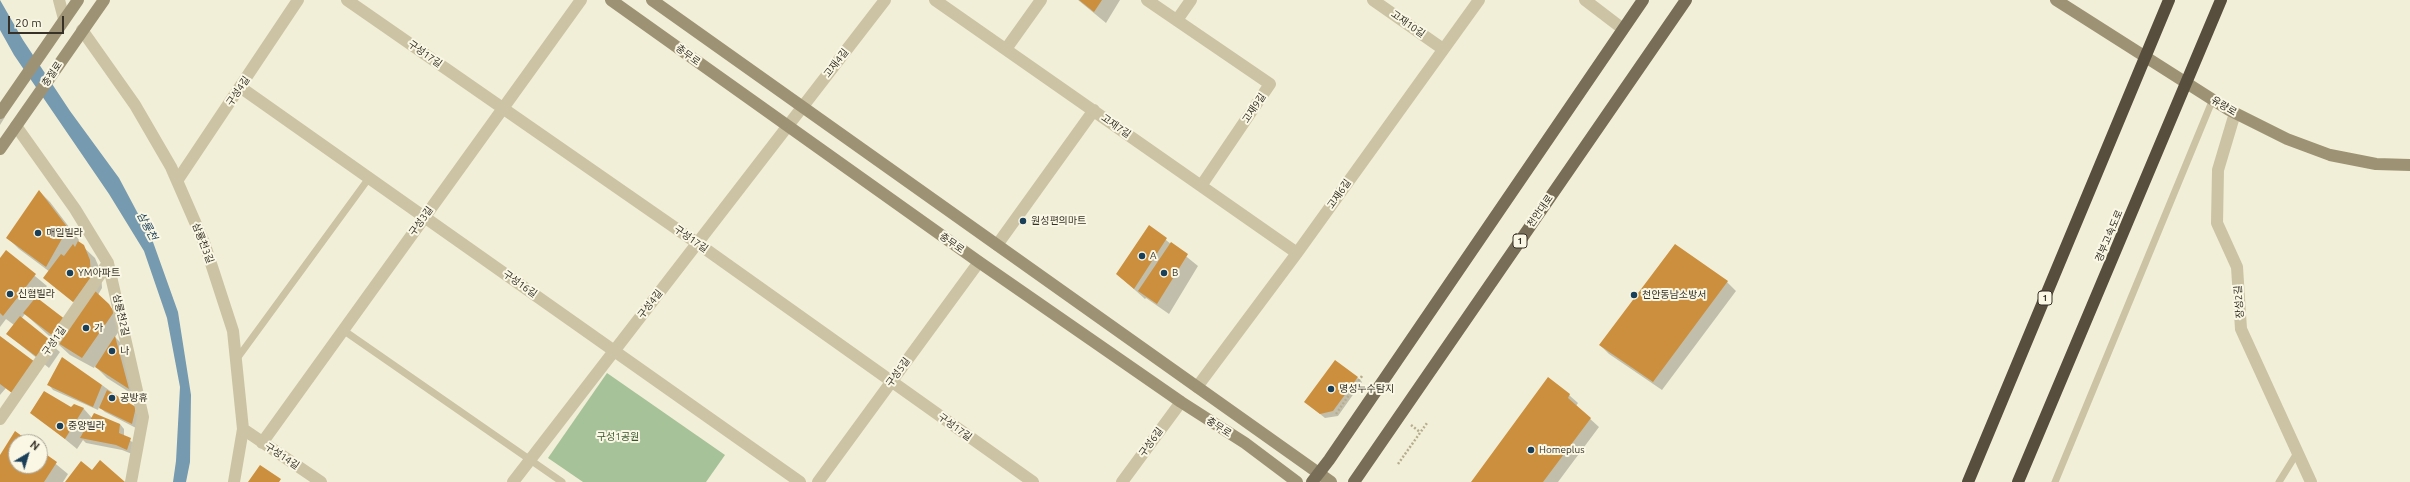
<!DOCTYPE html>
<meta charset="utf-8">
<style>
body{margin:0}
#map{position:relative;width:2410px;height:482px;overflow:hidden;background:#f2efd8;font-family:Ubuntu,sans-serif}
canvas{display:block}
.north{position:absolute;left:8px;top:434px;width:40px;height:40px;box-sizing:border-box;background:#faf7e5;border:1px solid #aca799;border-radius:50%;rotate:38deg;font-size:11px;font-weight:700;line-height:16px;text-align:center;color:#363026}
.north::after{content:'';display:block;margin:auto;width:14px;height:18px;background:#1a3f59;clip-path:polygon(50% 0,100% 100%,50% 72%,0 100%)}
.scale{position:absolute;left:8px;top:16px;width:56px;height:18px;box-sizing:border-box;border:2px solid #363026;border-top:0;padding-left:5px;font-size:12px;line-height:14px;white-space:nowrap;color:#363026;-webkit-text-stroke:3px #faf7e5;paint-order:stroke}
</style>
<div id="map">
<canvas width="2410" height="482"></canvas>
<div class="north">N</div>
<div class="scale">20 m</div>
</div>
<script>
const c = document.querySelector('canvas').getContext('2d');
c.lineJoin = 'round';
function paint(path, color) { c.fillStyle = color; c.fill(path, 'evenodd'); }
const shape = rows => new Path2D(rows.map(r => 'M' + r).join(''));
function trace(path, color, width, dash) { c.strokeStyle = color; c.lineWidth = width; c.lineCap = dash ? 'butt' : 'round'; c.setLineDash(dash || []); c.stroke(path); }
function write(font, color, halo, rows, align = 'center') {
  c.font = font + ' Ubuntu,"Noto Sans KR",sans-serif'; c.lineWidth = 4; c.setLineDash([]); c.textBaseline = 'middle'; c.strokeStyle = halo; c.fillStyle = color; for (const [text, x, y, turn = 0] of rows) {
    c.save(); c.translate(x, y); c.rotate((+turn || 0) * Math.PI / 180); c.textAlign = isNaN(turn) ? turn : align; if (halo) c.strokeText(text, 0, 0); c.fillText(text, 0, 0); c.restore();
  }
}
paint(shape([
 [607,373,725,455,706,482,583,482,548,458]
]), '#a6c298');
paint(shape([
 [0,0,23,40,70,111,119,178,153,242,178,312,191,395,190,462,186,482,173,482,176,461,180,387,167,318,144,251,109,194,14,55,0,30]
]), '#769ab0');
paint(shape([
 [1078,0,1120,0,1106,23],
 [0,112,5,117,0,125],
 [39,191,50,202,79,240,78,242,95,258,101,272,102,288,98,295,120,317,124,324,115,337,126,348,140,399,107,378,95,366,94,368,70,355,25,314,21,319,60,352,49,368,7,334,14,325,6,319,0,327,0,260,6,252,47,286,37,299,65,321,83,310,45,278,50,272,19,249,8,238],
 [1150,227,1198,266,1169,314,1146,298,1145,299,1117,274],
 [1675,245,1727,282,1736,291,1662,390,1609,354,1600,345],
 [0,338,17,397,6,388,0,395],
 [1358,378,1362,382,1338,416,1325,418,1310,406],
 [49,385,102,385,140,413,136,428,105,412,99,407,98,410,53,390],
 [1569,395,1578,403,1576,406,1599,427,1558,482,1472,482],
 [75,405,84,409,92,418,120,424,124,429,124,436,135,444,132,454,122,450,86,443,83,440,77,449,32,412,71,408],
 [16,433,28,442,16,442,16,466,40,466,40,451,68,474,63,482,0,482,0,457]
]), '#0003');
paint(shape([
 [1079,0,1102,0,1094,12],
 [39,190,68,228,46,267,6,238],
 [1149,225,1167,238,1134,289,1116,274],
 [78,241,84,245,90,260,91,277,73,302,43,278,61,254,64,256,73,244,75,247],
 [1171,242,1188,254,1157,304,1138,291],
 [1675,244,1728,281,1653,382,1599,345],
 [6,250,36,274,3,316,0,313,0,258],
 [95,291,109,304,114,312,82,358,58,343],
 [36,297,66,320,53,336,23,313],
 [20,316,50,340,37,357,6,334],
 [0,336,35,362,12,393,0,384],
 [115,336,129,389,95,367],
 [62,357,102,385,93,407,47,385],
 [1335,360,1358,377,1333,411,1320,414,1304,402],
 [1548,377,1570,394,1568,398,1591,418,1543,482,1471,482],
 [107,390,136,407,132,424,99,408],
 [44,391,71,407,74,404,84,408,65,439,30,413],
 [94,413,120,424,119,433,131,438,127,450,116,445,80,438],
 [15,431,30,442,16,442,16,466,40,466,40,450,57,462,44,482,0,482,0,455],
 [100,460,125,482,65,482,81,461,92,470],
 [260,465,281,479,279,482,248,482]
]), '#cb8f3e');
trace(shape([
 [1336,414,1362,376],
 [1411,425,1420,432],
 [1398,464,1427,423]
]), '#b6ad8e', 2.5, [2, 2]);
trace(shape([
 [343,330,562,482],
 [236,360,369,178],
 [2055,482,2213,99],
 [2279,482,2297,453]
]), '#cbc3a4', 7);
trace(shape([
 [59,0,64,19],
 [347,0,697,243,1033,482],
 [935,0,1297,253],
 [1147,0,1270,84,1201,186],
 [1373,0,1443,49],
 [1585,0,1623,29],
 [1177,20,1191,0],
 [82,30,135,105,171,167,205,245,233,331,243,429,234,482],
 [1006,49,1041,0],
 [240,87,800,482],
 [2235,113,2218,170,2217,223,2237,267,2241,329,2311,482],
 [16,126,75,209,108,263,143,417,131,482],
 [177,181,298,0],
 [997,245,1094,110],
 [1197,387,1297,253,1479,0],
 [0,419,108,263],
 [243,429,321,482],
 [262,443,581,0],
 [513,482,885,0],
 [818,482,979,262],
 [1122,482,1181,402]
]), '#cbc3a4', 12);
trace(shape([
 [611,0,979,262,1181,402,1245,443,1297,482],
 [652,0,1331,482],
 [2056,0,2229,110,2287,139,2330,155,2376,164,2410,165],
 [0,113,78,0],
 [0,149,104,0]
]), '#9e9275', 12);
trace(shape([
 [1312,482,1329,460,1643,0],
 [1354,482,1686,0]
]), '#786d56', 12);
trace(shape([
 [1968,482,2169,0],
 [2018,482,2221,0]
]), '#574e3d', 12);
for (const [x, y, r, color] of [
 [1023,221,4,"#1a3f59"],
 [38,233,4,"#1a3f59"],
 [1142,256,4,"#1a3f59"],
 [70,273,4,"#1a3f59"],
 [1164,273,4,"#1a3f59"],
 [10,294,4,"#1a3f59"],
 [1634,295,4,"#1a3f59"],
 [86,328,4,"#1a3f59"],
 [112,351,4,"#1a3f59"],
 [1331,389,4,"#1a3f59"],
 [112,398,4,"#1a3f59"],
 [60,426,4,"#1a3f59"],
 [1531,450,4,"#1a3f59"]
]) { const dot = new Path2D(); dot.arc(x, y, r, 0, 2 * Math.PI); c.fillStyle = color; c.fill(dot); trace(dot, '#faf7e5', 1.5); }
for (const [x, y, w] of [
 [1520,241,14],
 [2045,298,14]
]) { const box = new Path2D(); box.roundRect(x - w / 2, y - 7, w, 14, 3); c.fillStyle = '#faf7e5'; c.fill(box); trace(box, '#363026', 1); }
write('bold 9px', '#363026', null, [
 ["1",1520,241],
 ["1",2045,298]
]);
write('10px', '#363026', '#faf7e5', [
 ["고재10길",1408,24,35],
 ["구성17길",425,54,35],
 ["충무로",688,55,36],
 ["고재4길",836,63,-52],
 ["충절로",52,74,-56],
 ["구성4길",238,91,-56],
 ["유량로",2224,106,31],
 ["고재9길",1254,108,-56],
 ["고재7길",1116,126,35],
 ["고재6길",1339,194,-55],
 ["천안대로",1540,211,-55],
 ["구성3길",421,221,-54],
 ["경부고속도로",2109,236,-67],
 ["구성17길",691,239,35],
 ["삼룡천3길",203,243,69],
 ["충무로",952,243,35],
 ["구성16길",520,284,35],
 ["장성2길",2239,302,-94],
 ["구성4길",650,304,-52],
 ["삼룡천2길",121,315,77],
 ["구성1길",54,341,-55],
 ["구성5길",898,372,-54],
 ["구성17길",955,427,36],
 ["충무로",1219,427,33],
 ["구성6길",1151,442,-54],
 ["구성14길",282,456,34]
]);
write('10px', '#363026', '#faf7e5', [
 ["원성편의마트",1031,221],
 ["매일빌라",46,233],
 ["A",1150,256],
 ["YM아파트",78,273],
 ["B",1172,273],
 ["신협빌라",18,294],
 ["천안동남소방서",1642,295],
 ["가",94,328],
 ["나",120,351],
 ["명성누수탐지",1339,389],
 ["공방휴",120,398],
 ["중앙빌라",68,426],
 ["Homeplus",1539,450]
], 'left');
write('10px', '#365529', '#faf7e5', [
 ["구성1공원",618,437]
]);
write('italic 11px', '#1a3f59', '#faf7e5', [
 ["삼룡천",147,226,62]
]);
</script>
